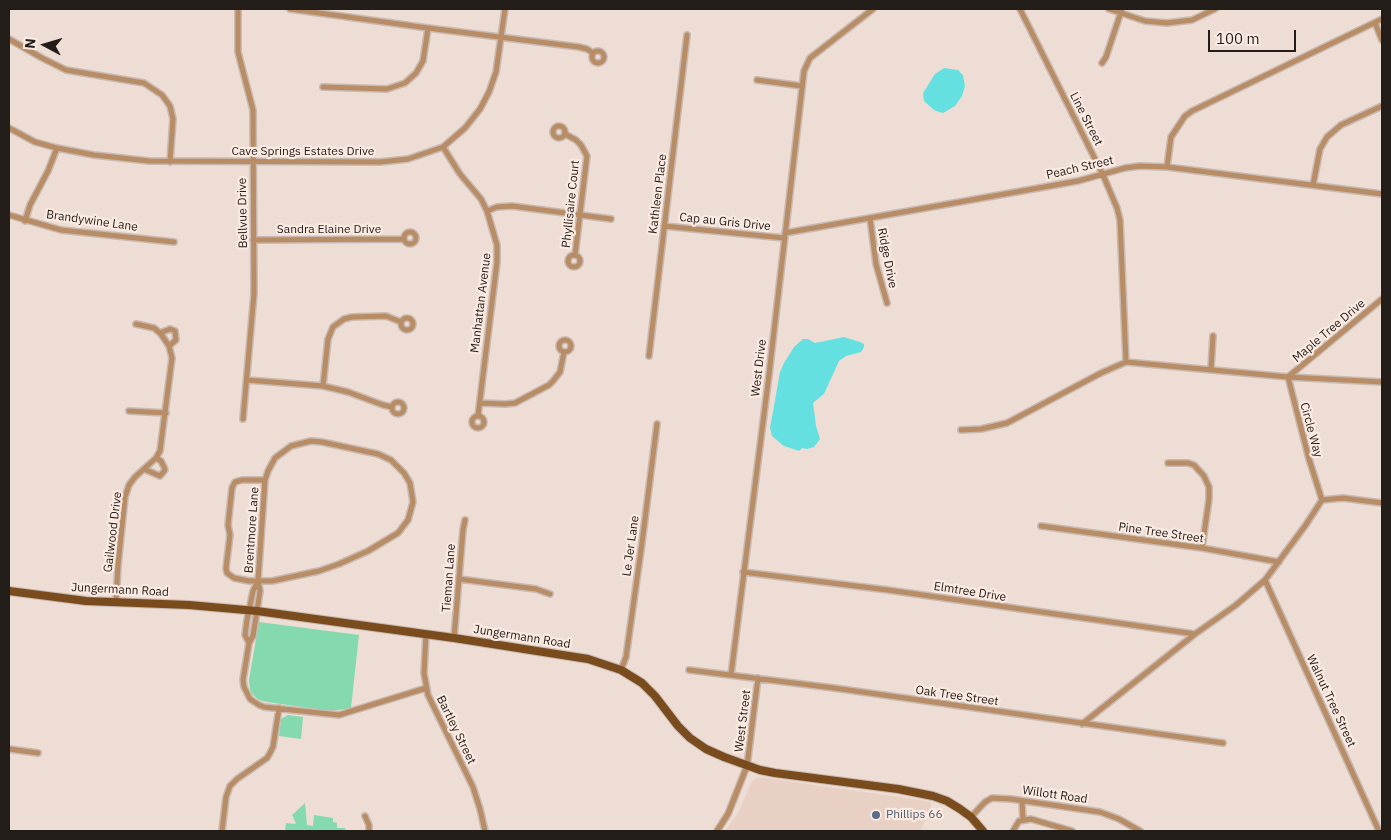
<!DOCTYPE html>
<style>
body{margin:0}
#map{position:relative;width:1391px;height:840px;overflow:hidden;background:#edddd4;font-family:"IBM Plex Sans",sans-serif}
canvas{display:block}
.frame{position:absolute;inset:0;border:10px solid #221d19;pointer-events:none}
.north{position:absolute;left:20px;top:20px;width:50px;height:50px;-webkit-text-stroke:4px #fbeae1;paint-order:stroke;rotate:276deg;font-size:14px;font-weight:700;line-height:20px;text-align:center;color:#221d19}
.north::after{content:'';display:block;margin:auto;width:18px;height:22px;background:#221d19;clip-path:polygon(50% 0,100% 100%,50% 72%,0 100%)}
.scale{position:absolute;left:1208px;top:30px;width:88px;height:22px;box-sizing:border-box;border:2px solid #221d19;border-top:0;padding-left:6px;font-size:15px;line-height:18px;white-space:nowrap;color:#221d19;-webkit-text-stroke:4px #fbeae1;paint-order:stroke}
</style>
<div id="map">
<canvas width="1391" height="840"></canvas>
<div class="frame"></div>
<div class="north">N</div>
<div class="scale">100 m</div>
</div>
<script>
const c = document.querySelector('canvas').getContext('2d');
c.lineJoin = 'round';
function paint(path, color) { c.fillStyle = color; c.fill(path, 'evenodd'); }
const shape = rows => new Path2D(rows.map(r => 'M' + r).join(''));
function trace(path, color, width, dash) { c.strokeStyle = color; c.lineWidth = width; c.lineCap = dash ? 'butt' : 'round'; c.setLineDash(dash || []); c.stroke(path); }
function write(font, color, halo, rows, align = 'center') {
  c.font = font + ' "IBM Plex Sans",sans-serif'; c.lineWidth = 4.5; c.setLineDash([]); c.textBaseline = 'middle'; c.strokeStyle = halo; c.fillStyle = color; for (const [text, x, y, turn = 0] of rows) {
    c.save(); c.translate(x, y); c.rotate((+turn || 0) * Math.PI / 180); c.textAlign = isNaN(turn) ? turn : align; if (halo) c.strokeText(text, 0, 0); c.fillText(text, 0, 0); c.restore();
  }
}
paint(shape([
 [758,777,921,800,932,803,921,831,725,831,738,813,752,781]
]), '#e8d1c4');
paint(shape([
 [259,622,359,635,351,708,331,711,267,702,259,700,253,695,250,690,249,680],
 [288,715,303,717,301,739,279,736,281,719],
 [305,803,307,825,313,826,314,815,333,818,333,822,337,823,337,828,345,828,346,831,285,831,286,823,296,824,292,815]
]), '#84daae');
paint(shape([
 [944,68,958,70,963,75,965,86,962,96,955,106,943,113,939,112,934,110,924,101,923,93,935,74],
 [844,337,860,342,864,344,864,347,861,352,846,356,839,361,824,394,813,403,816,426,820,439,814,447,807,449,802,448,799,451,784,446,772,436,770,428,780,372,784,363,794,347,803,339,808,339,815,343]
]), '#64e0e1');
const minor = shape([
 [238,9,238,52,253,110,254,294,243,419],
 [290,9,428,28,579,47,587,49,593,53],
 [1020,9,1103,175,1117,208,1120,220,1126,362],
 [1109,9,1145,21,1167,23,1192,20,1215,9],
 [1375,23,1382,40],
 [9,39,42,58,66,70,144,83,162,95,170,106,173,119,170,162],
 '592 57a6 6 0 1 1 12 0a6 6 0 1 1-12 0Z',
 [1102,63,1106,57,1122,9],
 [757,80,802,86],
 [323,87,387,89,405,83,416,73,423,61,428,28],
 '553 132a6 6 0 1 1 12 0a6 6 0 1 1-12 0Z',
 [9,128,35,142,57,148,94,155,149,161,380,162,408,159,443,147,465,128,480,109,489,92,496,72,505,9],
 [565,134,576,140,581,145,587,156,575,255],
 [443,147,460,174,481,199,487,211,497,245,497,262,478,416],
 [1167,167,1171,137,1185,116,1192,111,1382,19],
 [1313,185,1320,149,1327,137,1341,125,1382,106],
 [487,211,497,207,512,206,611,219],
 [9,215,61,230,174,242],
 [870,218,876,264,887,303],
 [25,221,30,205,48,171,57,148],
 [664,226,784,238],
 '404 238a6 6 0 1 1 12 0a6 6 0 1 1-12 0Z',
 [785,233,1078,181,1125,168,1140,166,1167,167,1382,194],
 [253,240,404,239],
 '568 261a6 6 0 1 1 12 0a6 6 0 1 1-12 0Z',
 '401 324a6 6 0 1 1 12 0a6 6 0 1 1-12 0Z',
 [160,333,170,329,175,331,176,340,169,346],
 '559 346a6 6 0 1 1 12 0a6 6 0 1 1-12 0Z',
 [649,356,687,35],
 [1211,369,1213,336],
 [1288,377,1382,299],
 [247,380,323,386,348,392,383,405,392,407],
 [323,386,328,339,333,327,344,319,352,317,386,316,401,322],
 '392 408a6 6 0 1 1 12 0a6 6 0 1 1-12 0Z',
 [480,403,505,404,515,403,549,385,553,381,560,372,564,352],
 [129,411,166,413],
 '472 422a6 6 0 1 1 12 0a6 6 0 1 1-12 0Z',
 [961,430,981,429,1007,423,1101,373,1126,362,1288,377,1382,382],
 [1168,463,1188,463,1194,465,1204,476,1209,487,1209,499,1202,548],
 [144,469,160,476,165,470,164,467,161,461,156,458],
 [265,480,242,480,235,482,232,488,228,525,230,535,226,568,227,573,234,578,249,581,272,581,319,571,339,564,368,551,398,533,408,520,413,502,410,483,404,473,391,460,378,454,322,442,311,441,291,446,275,458,268,471,265,480,258,581,260,591,257,611,253,636,249,643,243,680,244,687,250,699,259,705,264,707,339,715,426,688],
 [1322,500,1343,498,1382,503],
 [1041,526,1202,548,1279,562],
 [743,572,888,590,1195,634],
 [459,579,536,589,550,594],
 [1265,580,1379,831],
 [116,602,118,565,125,497,129,485,135,477,156,458,160,451,172,358,169,346,161,334,154,328,136,324],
 [426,634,424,673,428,695,473,787,480,809,485,831],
 [454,638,463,530,465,520],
 [249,643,245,635,247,620,253,591,258,581],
 [621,670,626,657,642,543,657,424],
 [689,670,834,688,1223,743],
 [731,675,769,375,804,71,810,58,873,9],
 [1082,724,1195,634,1236,605,1265,580,1305,526,1322,500,1309,459,1288,377],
 [9,749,38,753],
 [747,766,758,678],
 [1022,801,1023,819],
 [365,816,369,825,369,831],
 [971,817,985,802,992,798,1011,799,1100,812,1119,819,1140,831],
 [222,831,226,797,230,786,237,779,267,758,270,753,273,747,279,708],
 [1013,831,1019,821,1031,819,1072,831]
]);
const tertiary = shape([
 [717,831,728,814,747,766]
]);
const primary = shape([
 [9,591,86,601,189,605,257,611,454,638,588,659,621,670,642,683,655,696,678,726,690,738,706,749,724,757,760,770,775,773,898,789,933,796,947,801,960,809,971,817,983,831]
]);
trace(minor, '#c8bab2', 8);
trace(tertiary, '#c8bab2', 8);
trace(primary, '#c8bab2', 10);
trace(minor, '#b88c64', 5);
trace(tertiary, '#b88c64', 5.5);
trace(primary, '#7a4c1d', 8);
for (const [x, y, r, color] of [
 [876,815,5,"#5c6f8a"]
]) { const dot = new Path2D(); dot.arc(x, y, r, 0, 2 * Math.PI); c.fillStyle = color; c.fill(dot); trace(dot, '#fbeae1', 2); }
write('12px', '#221d19', '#fbeae1', [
 ["Line Street",1086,119,63],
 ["Cave Springs Estates Drive",303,152],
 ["Peach Street",1080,168,-13],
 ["Kathleen Place",658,194,-83],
 ["Phyllisaire Court",571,204,-84],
 ["Bellvue Drive",243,213,-91],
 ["Brandywine Lane",92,221,8],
 ["Cap au Gris Drive",725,222,6],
 ["Sandra Elaine Drive",329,230],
 ["Ridge Drive",887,258,79],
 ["Manhattan Avenue",481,303,-83],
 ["Maple Tree Drive",1329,331,-40],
 ["West Drive",759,368,-83],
 ["Circle Way",1311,430,75],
 ["Brentmore Lane",252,530,-86],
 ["Gailwood Drive",113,532,-83],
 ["Pine Tree Street",1161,533,8],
 ["Le Jer Lane",631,546,-82],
 ["Tieman Lane",449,578,-86],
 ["Jungermann Road",120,590,3],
 ["Elmtree Drive",970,592,9],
 ["Jungermann Road",522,637,9],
 ["Oak Tree Street",957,696,8],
 ["Walnut Tree Street",1331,701,65],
 ["West Street",743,721,-83],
 ["Bartley Street",456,730,64],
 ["Willott Road",1055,795,8]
]);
write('12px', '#4e5e75', '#fbeae1', [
 ["Phillips 66",886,815]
], 'left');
</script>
